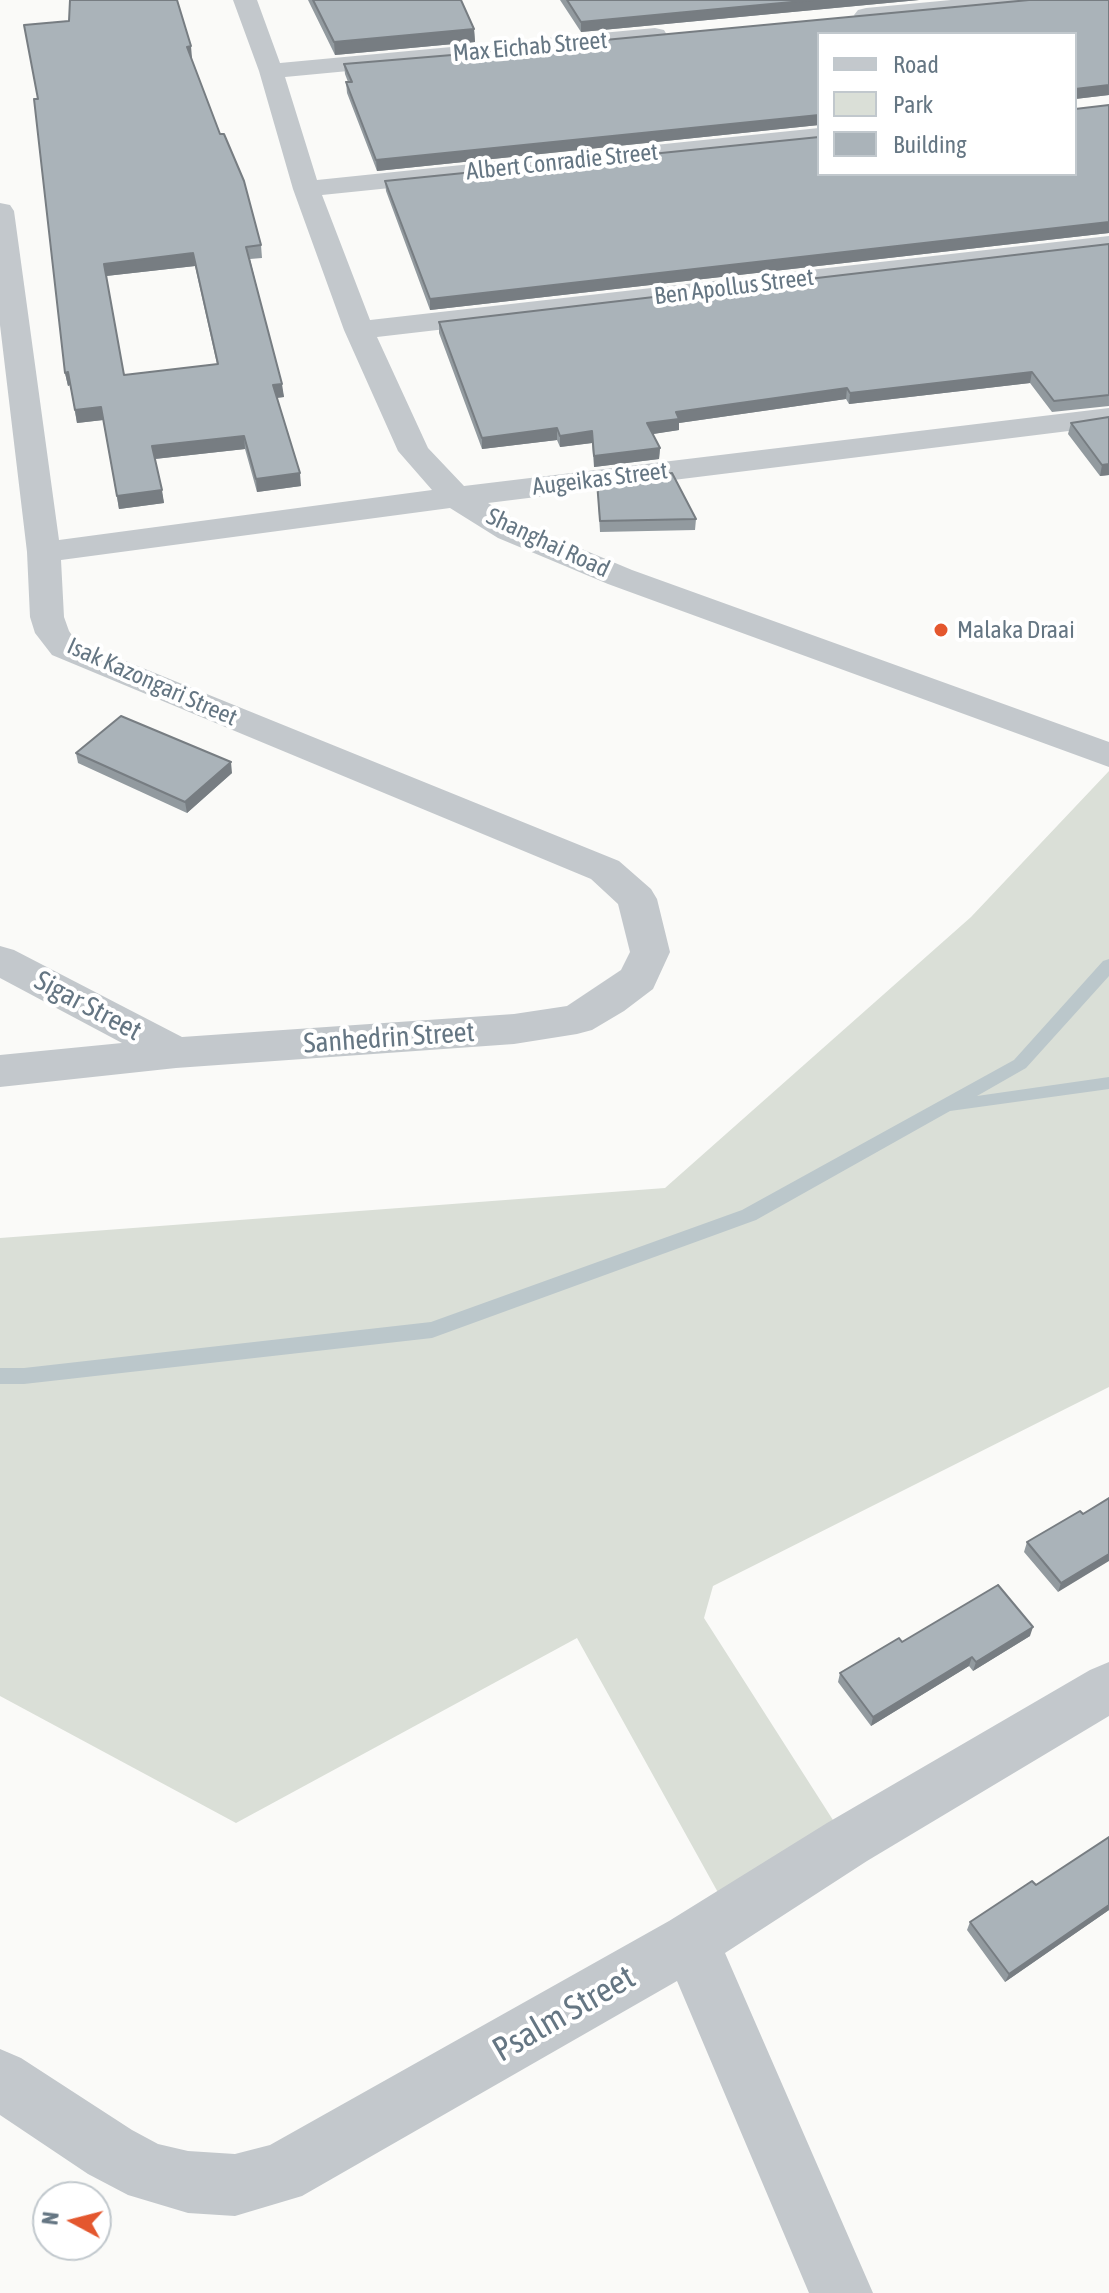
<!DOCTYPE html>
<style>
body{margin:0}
#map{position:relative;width:1109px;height:2293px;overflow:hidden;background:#fafaf8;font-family:"Asap Condensed",sans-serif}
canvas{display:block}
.legend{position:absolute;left:817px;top:32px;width:260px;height:144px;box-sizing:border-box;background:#fff;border:2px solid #c1c8cd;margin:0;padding:10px 14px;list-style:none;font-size:24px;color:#657683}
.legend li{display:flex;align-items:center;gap:16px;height:40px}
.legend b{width:40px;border:2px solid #c1c8cd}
.north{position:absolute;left:32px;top:2181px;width:80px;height:80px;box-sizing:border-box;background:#fff;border:2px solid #c1c8cd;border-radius:50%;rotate:277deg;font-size:22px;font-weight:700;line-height:32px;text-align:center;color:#657683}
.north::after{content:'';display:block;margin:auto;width:28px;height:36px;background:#e4572e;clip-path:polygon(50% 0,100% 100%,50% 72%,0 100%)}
</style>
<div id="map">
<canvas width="1109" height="2293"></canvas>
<ul class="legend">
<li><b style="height:10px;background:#c3c8cc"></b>Road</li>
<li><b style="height:22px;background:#dadfd7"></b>Park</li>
<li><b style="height:22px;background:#aab3b9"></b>Building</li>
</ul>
<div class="north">N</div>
</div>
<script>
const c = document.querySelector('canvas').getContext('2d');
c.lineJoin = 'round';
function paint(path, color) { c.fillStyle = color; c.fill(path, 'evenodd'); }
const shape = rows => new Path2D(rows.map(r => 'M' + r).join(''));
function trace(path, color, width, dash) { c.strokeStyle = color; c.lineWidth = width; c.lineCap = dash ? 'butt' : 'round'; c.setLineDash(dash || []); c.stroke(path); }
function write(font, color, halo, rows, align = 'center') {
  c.font = font + ' "Asap Condensed",sans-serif'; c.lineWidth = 8; c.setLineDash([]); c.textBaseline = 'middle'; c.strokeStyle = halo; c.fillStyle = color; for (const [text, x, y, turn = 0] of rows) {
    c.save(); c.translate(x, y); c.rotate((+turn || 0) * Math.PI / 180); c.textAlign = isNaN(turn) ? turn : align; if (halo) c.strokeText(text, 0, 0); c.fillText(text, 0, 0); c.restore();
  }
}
paint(shape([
 [1109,771,1109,1387,713,1586,704,1618,847,1842,731,1916,577,1638,236,1823,0,1696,0,1238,665,1188,971,917]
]), '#dadfd7');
paint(shape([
 [1109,959,1109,976,1026,1068,977,1096,1109,1077,1109,1089,950,1111,756,1220,432,1338,24,1384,0,1384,0,1368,24,1368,431,1322,742,1210,1014,1060,1103,961,1109,959]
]), '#bbc7cb');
paint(shape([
 [233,0,257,0,280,63,655,28,664,30,667,35,664,40,655,42,285,77,317,180,819,128,819,144,322,195,370,320,1109,236,1109,252,377,337,428,448,464,486,1109,408,1109,426,488,503,522,524,632,570,1109,742,1109,767,608,584,498,538,450,508,61,560,64,617,69,631,76,641,619,861,651,889,657,899,670,952,653,989,624,1011,592,1030,577,1034,514,1044,176,1068,0,1087,0,1055,122,1043,0,978,0,946,14,950,182,1037,514,1014,567,1006,621,970,630,952,618,904,591,879,52,655,35,633,30,617,27,552,0,325,0,203,10,205,14,211,59,540,432,490,398,451,344,330,293,189,259,71,233,0],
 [951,0,1039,0,1035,5,1027,7,866,22,858,20,854,15,858,10,866,8,951,0],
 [1109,1662,1109,1716,867,1861,725,1953,873,2293,809,2293,677,1981,302,2196,235,2216,188,2213,128,2195,88,2174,0,2115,0,2049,21,2058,132,2130,158,2144,188,2151,235,2154,270,2145,669,1921,827,1823,1090,1670,1109,1662]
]), '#c3c8cc');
paint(shape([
 [308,0,461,0,474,29,475,42,335,55],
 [560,0,919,0,581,32],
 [1029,0,1109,0,1109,95,1075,99,1075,34,819,34,819,125,377,171,347,93,346,82,348,82,345,74,344,64,594,44,594,41],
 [69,21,192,58,191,58,261,245,262,258,250,259,284,397,277,398,301,486,257,492,245,449,155,459,164,503,119,509,103,420,77,423,70,385,68,386,65,373,38,99],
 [195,266,217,364,124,375,106,276],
 [1109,105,1109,233,430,310,386,191,385,181,819,137],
 [1109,244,1109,406,1052,412,1030,383,849,404,846,399,679,423,679,430,652,434,660,448,659,459,594,467,592,443,560,447,557,440,482,449,439,333,439,322],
 [1109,417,1109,475,1100,476,1068,434,1071,423],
 [597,482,696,519,695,530,600,532],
 [76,753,232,773,187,813,78,763],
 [1109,1498,1058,1592,1024,1552,1027,1542,1083,1514],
 [1030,1636,973,1671,969,1666,871,1726,838,1682,840,1673,902,1642],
 [1109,1837,1109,1910,1005,1982,967,1930,970,1922,1036,1885]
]), '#929a9f');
paint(shape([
 [813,0,919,0,581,32,581,22],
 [474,29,475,42,335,55,334,42],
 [191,46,192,58,188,58,187,47],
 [1109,85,1109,95,1075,99,1075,89],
 [819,115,819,125,377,171,376,160],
 [1109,222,1109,233,430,310,430,299],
 [193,253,195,266,106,276,104,264],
 [68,372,70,385,68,386,65,373],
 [1032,372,1030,383,849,404,850,393],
 [282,384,284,397,274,398,273,385],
 [847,388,846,399,679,423,679,430,647,435,647,423,676,412],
 [101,407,103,420,77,423,75,410],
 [557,428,557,440,482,449,482,438],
 [592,431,592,443,560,447,560,436],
 [244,436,245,449,154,459,152,446],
 [660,448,659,459,594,467,594,456],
 [1109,464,1109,475,1100,476,1102,465],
 [300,473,301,486,257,492,256,479],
 [162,490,164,503,119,509,117,496],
 [231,762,232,773,187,813,185,802],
 [1109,1554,1109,1561,1058,1592,1061,1583],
 [1033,1627,1030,1636,973,1671,976,1662],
 [972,1657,969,1666,871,1726,873,1717],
 [1109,1905,1109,1910,1005,1982,1009,1974]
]), '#777d82');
const building = shape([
 [70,0,177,0,191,46,187,47,220,134,224,134,244,181,261,245,246,247,282,384,273,385,300,473,256,479,244,436,152,446,162,490,117,496,101,407,75,410,68,372,65,373,34,99,38,99,24,25,69,21,70,0],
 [193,253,218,364,124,375,104,264,193,253],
 [313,0,461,0,474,29,334,42,313,0],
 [567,0,813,0,581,22,567,0],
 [1029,0,1109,0,1109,85,1075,89,1075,34,819,34,819,115,376,160,346,82,352,82,344,64,596,43,594,41,1029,0],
 [1109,105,1109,222,430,299,385,181,819,137,819,174,1075,174,1075,109,1109,105],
 [1109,244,1109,395,1054,401,1032,372,850,393,847,388,676,412,679,419,647,423,660,448,594,456,592,431,560,436,557,428,482,438,439,322,1109,244],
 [1109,417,1109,464,1102,465,1071,423,1109,417],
 [672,473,696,519,600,521,597,482,672,473],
 [121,716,231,762,185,802,76,753,121,716],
 [1109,1498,1109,1554,1061,1583,1027,1542,1080,1511,1083,1514,1109,1498],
 [998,1585,1033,1627,976,1662,972,1657,873,1717,840,1673,899,1638,902,1642,998,1585],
 [1109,1837,1109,1905,1009,1974,970,1922,1032,1881,1036,1885,1109,1837]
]);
paint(building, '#aab3b9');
trace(building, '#777d82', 2);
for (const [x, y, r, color] of [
 [941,630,8,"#e4572e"]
]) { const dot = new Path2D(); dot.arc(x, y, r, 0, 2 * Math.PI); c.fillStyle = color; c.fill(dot); trace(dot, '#fff', 3); }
write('24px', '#657683', '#fff', [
 ["Max Eichab Street",530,47,-5],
 ["Albert Conradie Street",562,162,-6],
 ["Ben Apollus Street",734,287,-7],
 ["Augeikas Street",600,479,-7],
 ["Shanghai Road",548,543,25],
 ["Isak Kazongari Street",152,682,24]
]);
write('24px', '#657683', '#fff', [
 ["Malaka Draai",957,630]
], 'left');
write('28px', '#657683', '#fff', [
 ["Sigar Street",88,1006,28],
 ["Sanhedrin Street",389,1038,-4]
]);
write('34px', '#657683', '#fff', [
 ["Psalm Street",564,2014,-30]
]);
</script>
